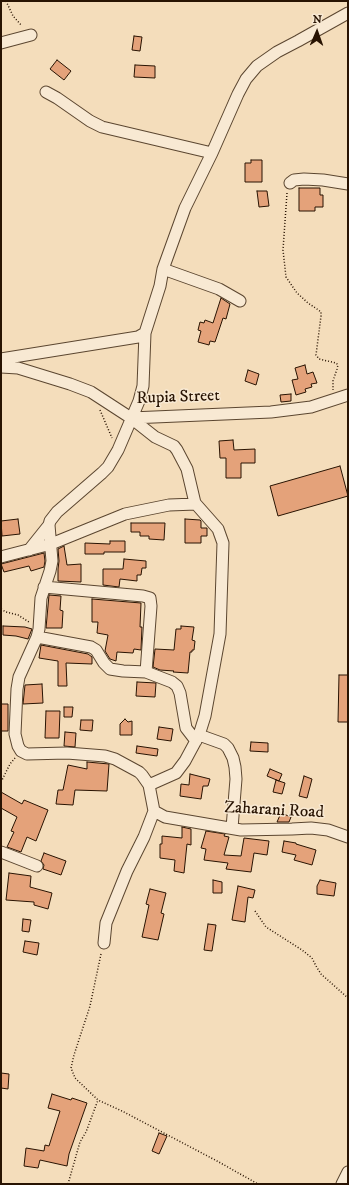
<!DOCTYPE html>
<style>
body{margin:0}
#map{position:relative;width:349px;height:1185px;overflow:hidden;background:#f4ddbb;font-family:"IM FELL DW Pica",serif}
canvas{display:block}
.frame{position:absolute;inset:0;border:2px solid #281302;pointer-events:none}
.north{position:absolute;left:297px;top:12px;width:40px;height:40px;-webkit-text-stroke:3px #f8e9d3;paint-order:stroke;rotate:2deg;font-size:11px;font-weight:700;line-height:16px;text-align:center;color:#281302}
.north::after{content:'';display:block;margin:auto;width:14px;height:18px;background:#281302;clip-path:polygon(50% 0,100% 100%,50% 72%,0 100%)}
</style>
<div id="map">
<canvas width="349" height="1185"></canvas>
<div class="frame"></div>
<div class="north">N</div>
</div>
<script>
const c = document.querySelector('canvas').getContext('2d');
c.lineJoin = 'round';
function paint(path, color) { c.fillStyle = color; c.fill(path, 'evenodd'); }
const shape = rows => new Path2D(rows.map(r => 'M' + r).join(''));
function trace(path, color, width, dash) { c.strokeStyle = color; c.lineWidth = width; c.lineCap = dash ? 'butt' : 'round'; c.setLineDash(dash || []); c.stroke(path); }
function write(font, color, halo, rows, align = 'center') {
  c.font = font + ' "IM FELL DW Pica",serif'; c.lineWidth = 3; c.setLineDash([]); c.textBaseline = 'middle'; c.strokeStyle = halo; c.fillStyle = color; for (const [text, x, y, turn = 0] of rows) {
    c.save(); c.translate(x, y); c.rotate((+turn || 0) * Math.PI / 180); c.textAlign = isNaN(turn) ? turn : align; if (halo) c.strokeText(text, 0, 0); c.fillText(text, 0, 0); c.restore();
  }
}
const building = shape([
 [134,36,142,37,140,51,132,50,134,36],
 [57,60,71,71,64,80,50,69,57,60],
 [135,65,155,66,155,78,134,77,135,65],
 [251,160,262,160,262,182,245,182,245,163,251,163,251,160],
 [299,188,320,188,320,195,323,195,323,207,315,207,315,211,299,211,299,188],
 [257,191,267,191,269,206,259,207,257,191],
 [221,298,230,304,226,319,223,318,215,342,210,341,209,345,198,342,201,331,198,330,200,322,204,323,205,320,213,323,221,298],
 [305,365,307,374,313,372,317,383,311,384,312,387,305,389,306,392,296,395,292,380,298,379,295,368,305,365],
 [248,370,259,374,256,385,245,381,248,370],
 [291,394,291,401,281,402,280,395,291,394],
 [233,440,234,450,255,449,255,463,241,463,241,478,226,478,226,458,220,458,219,441,233,440],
 [340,466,348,496,278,516,270,486,340,466],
 [18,519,20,534,2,536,1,521,18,519],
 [185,519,200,520,201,521,201,528,207,528,207,536,201,536,201,543,185,543,185,519],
 [131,523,165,523,164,540,149,539,149,536,140,536,140,532,131,532,131,523],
 [110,541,125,541,125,552,104,552,104,554,85,554,85,543,110,544,110,541],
 [64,546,67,565,81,564,81,582,58,581,58,569,59,561,58,549,64,546],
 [44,553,45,561,44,567,31,571,29,566,4,572,1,564,44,553],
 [124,559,146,561,146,568,142,568,141,575,137,575,137,581,120,579,119,587,103,585,103,569,123,569,124,559],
 [49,595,61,596,60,610,63,611,62,628,46,628,49,595],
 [92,599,141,603,140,627,142,627,141,650,134,649,133,653,117,652,116,661,110,659,105,651,108,635,97,633,98,622,92,622,92,599],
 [3,626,25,627,32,629,28,639,16,636,3,635,3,626],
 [181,626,194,627,192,640,195,641,194,650,192,650,192,652,190,652,188,673,173,672,174,671,160,670,153,667,155,649,174,650,176,629,181,629,181,626],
 [41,645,88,654,92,657,92,664,66,663,67,686,58,686,58,661,39,658,41,645],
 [339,675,348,675,348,722,338,722,339,675],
 [137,682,156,683,155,697,136,696,137,682],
 [42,684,43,703,23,704,25,685,42,684],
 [1,704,8,704,8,731,1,731,1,704],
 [64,707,73,707,72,717,64,717,64,707],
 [46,711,60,711,59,738,45,738,46,711],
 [125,719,128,722,132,721,132,735,120,735,120,724,125,719],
 [81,720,93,720,92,731,80,730,81,720],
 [159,727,173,729,171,741,157,739,159,727],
 [65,732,76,733,75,747,64,746,65,732],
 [251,742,268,743,268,752,250,751,251,742],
 [137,746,158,749,157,756,136,753,137,746],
 [87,762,109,764,107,791,75,790,73,805,56,804,58,790,63,790,68,765,87,769,87,762],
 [270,769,282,774,279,781,267,776,270,769],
 [190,774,210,779,208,786,203,786,201,799,180,796,181,784,189,785,190,774],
 [304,776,312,779,307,798,299,796,304,776],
 [276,780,285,783,282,794,273,792,276,780],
 [1,792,22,804,24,800,48,810,36,841,27,837,21,852,7,847,14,832,11,831,17,817,1,808,1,792],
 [281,813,291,817,289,822,277,822,281,813],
 [182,827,191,829,191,845,187,844,184,873,174,871,175,860,160,858,160,844,162,844,162,836,182,838,182,827],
 [206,831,225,834,224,836,229,837,224,855,241,856,244,838,269,841,267,855,254,853,251,872,226,869,228,863,204,860,206,849,201,848,206,831],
 [284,841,296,843,296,844,316,850,312,865,294,860,296,855,282,852,284,841],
 [44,853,66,861,61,875,43,869,44,865,41,861,44,853],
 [9,873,31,876,30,887,52,893,48,909,34,905,34,902,6,900,9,873],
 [213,880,222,882,222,893,213,893,213,880],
 [320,880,336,883,334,896,317,894,317,886,320,880],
 [238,886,255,890,253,898,248,897,245,922,232,920,238,886],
 [150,889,166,893,161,913,164,914,158,940,142,937,149,905,146,904,150,889],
 [23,919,31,920,29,932,22,931,23,919],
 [208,924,216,925,212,951,204,950,208,924],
 [25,941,39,943,37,955,23,952,25,941],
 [1,1073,9,1074,8,1089,1,1088,1,1073],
 [52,1094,71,1100,72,1098,87,1103,69,1154,67,1166,40,1160,38,1168,24,1166,26,1148,44,1151,45,1145,49,1146,60,1111,48,1108,52,1094],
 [159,1133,167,1136,159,1154,152,1151,159,1133]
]);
paint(building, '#e4a27a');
trace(building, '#281302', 1);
const minor = shape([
 [1,43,31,35],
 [46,92,57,98,90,121,102,127,212,153],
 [290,183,294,180,304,179,323,180,348,184],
 [163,269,219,289,240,301],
 [145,333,143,386,139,401,118,450,108,467,102,473,57,512,50,521,49,525,52,561,50,571,41,598,39,629,37,637,19,677,17,689,15,734,18,746,21,751,27,754,67,753,105,756,115,759,139,772,142,775,149,785,154,811,165,817,241,830,292,829,311,828,328,830,348,837],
 [1,359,138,337,145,333,160,286,163,269,185,208,212,153,238,94,246,79,257,66,277,52,298,41,348,13],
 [1,367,18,368,70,384,91,392,131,418,271,412,311,407,348,395],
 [131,418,155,437,174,446,177,450,187,469,195,503,218,529,223,543,220,634,205,716,199,735,185,761,176,773,149,785],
 [29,550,49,525],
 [1,557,51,544,125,514,169,505,196,504],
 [44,587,143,596,150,598,151,606,146,672],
 [37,637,91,647,96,650,104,663,110,669,123,671,146,672,172,682,177,686,180,693,186,728,196,741],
 [199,735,224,744,228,748,233,758,235,767,236,779,232,828],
 [1,852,37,866],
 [104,943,106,923,127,871,144,837,154,811],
 [342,1184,348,1172]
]);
trace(minor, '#5b4630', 13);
trace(shape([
 [6,1,13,16,22,26],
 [287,193,283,250,286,277,297,293,308,303,317,309,321,312,321,316,316,355,319,359,336,363,338,365,337,369,333,381,333,390],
 [100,410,112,438],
 [1,609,6,612,18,615,29,622],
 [1,782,10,764,15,758],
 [255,911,266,927,302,950,312,958,316,966,321,974,348,998],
 [101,954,90,1006,74,1055,71,1068,75,1078,98,1100,122,1111,217,1161,258,1184],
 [68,1184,80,1142,86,1132,98,1100]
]), '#281302', 1.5, [1, 2]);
trace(minor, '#f8e9d3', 11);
write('17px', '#281302', '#f8e9d3', [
 ["Rupia Street",178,398,-2],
 ["Zaharani Road",274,811,3]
]);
</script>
